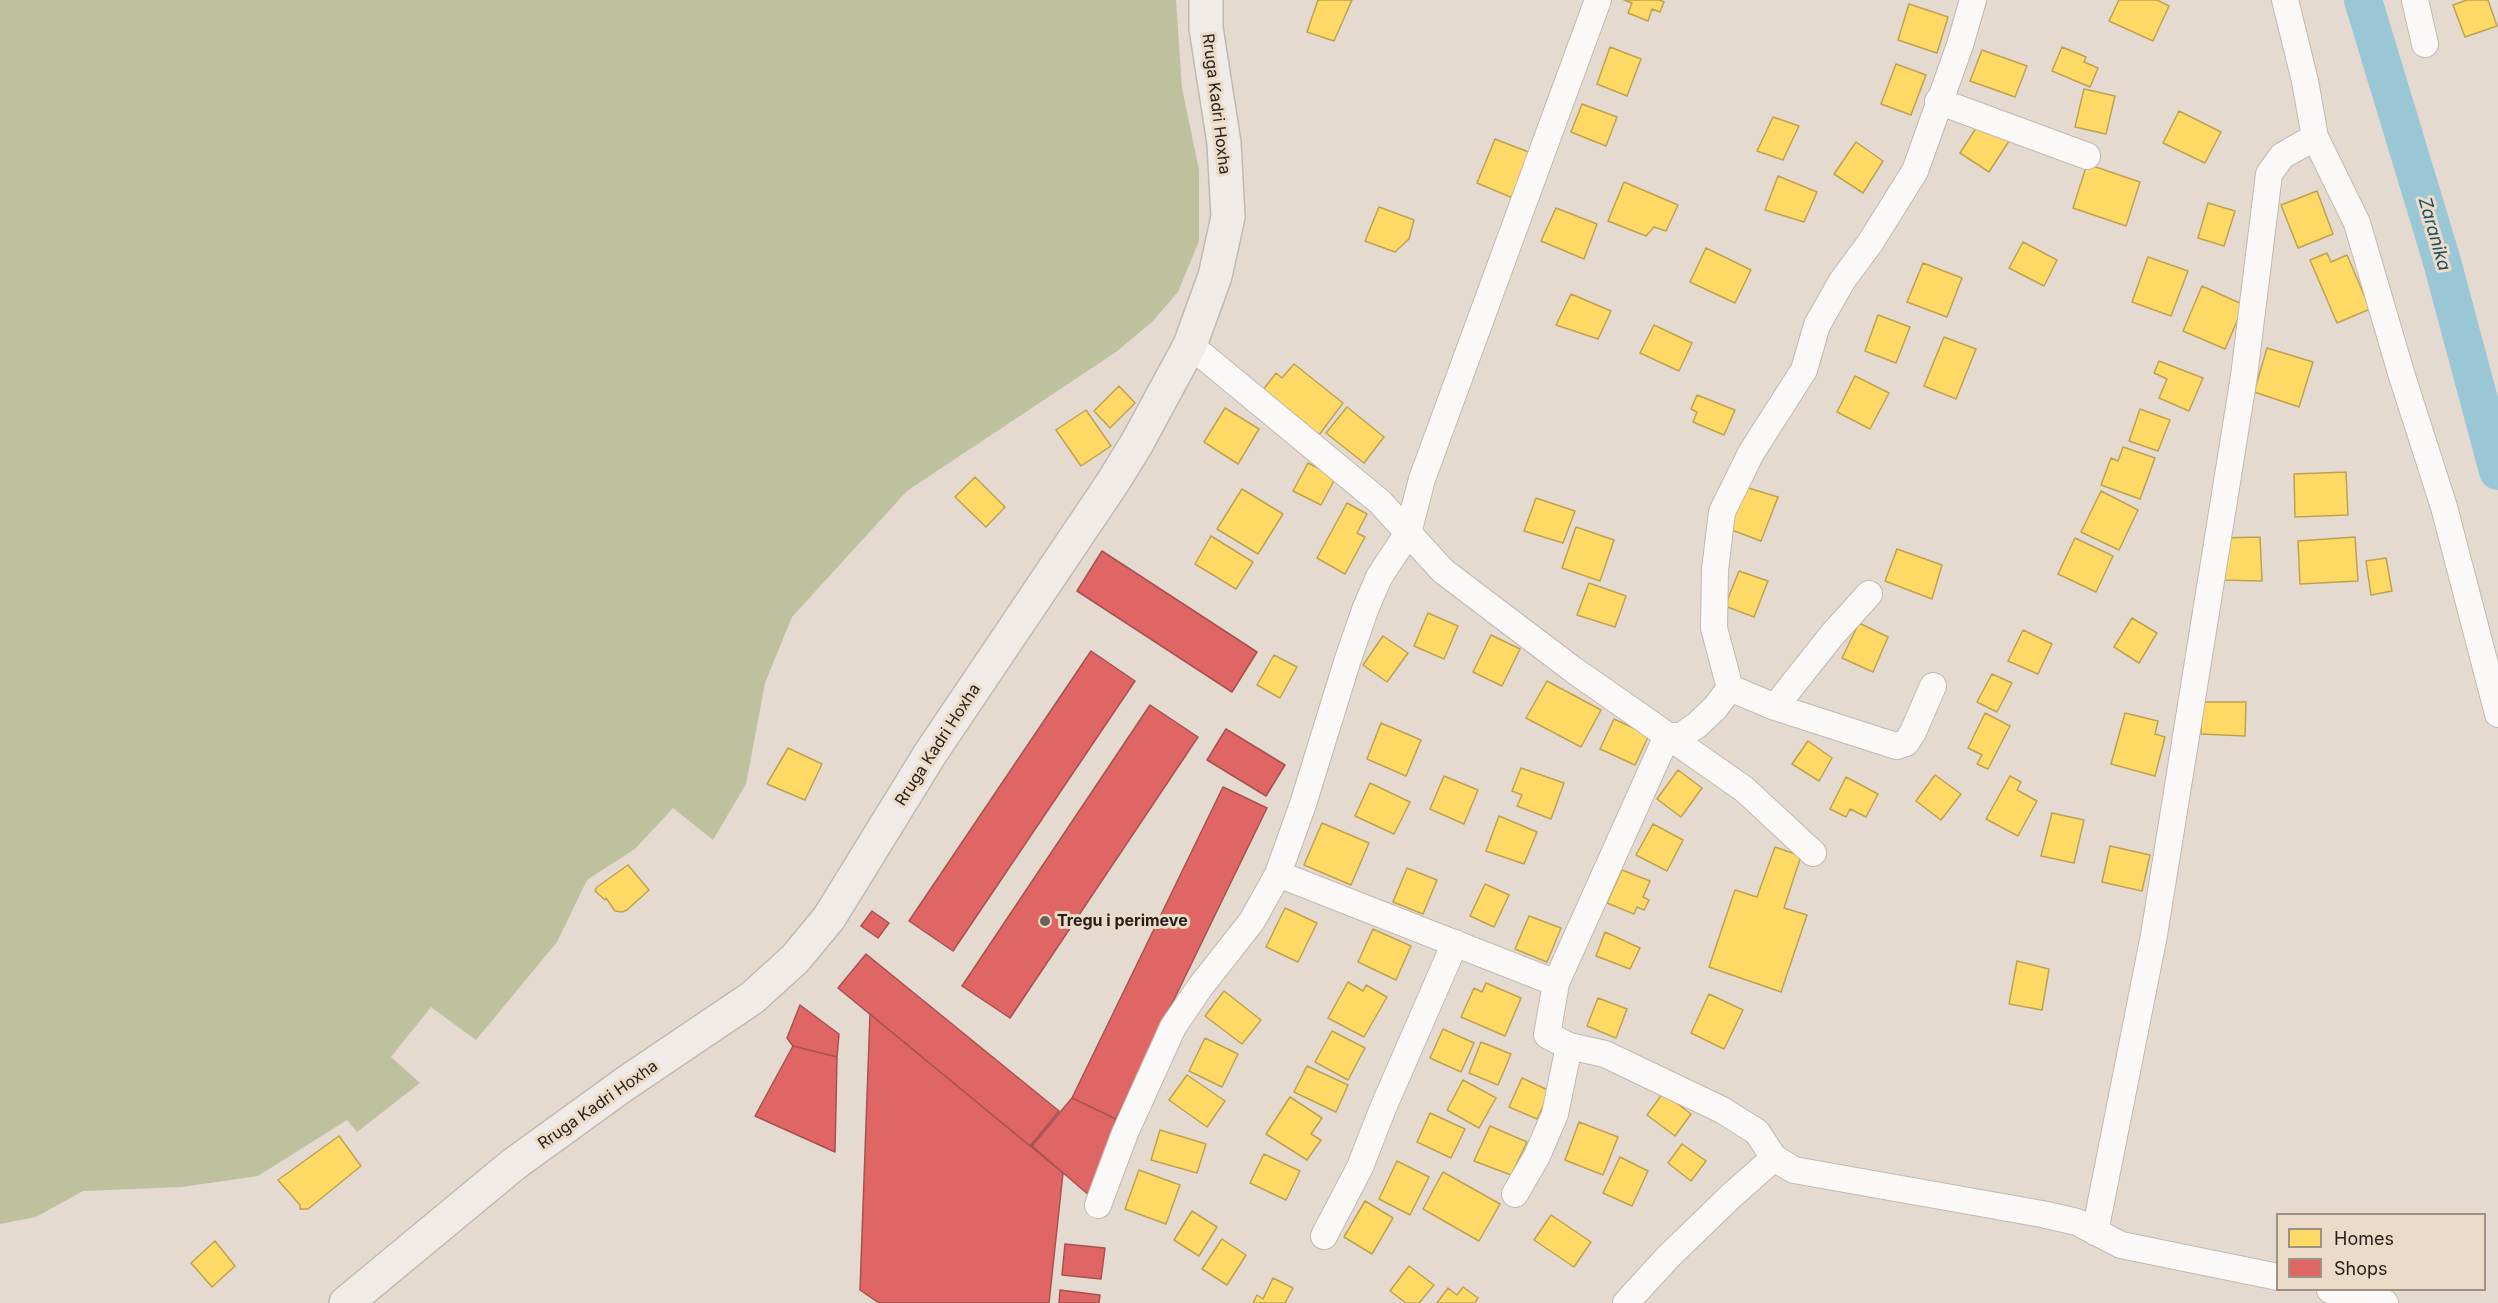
<!DOCTYPE html>
<style>
body{margin:0}
#map{position:relative;width:2498px;height:1303px;overflow:hidden;background:#e4dad0;font-family:Inter,sans-serif}
canvas{display:block}
.legend{position:absolute;left:2276px;top:1213px;width:210px;height:78px;box-sizing:border-box;background:#ecdbc8;border:2px solid #9d9182;margin:0;padding:8px 10px;list-style:none;font-size:18px;color:#27211a}
.legend li{display:flex;align-items:center;gap:12px;height:30px}
.legend b{width:30px;border:2px solid #9d9182}
</style>
<div id="map">
<canvas width="2498" height="1303"></canvas>
<ul class="legend">
<li><b style="height:16px;background:#ffd966"></b>Homes</li>
<li><b style="height:16px;background:#e06666"></b>Shops</li>
</ul>
</div>
<script>
const c = document.querySelector('canvas').getContext('2d');
c.lineJoin = 'round';
function paint(path, color) { c.fillStyle = color; c.fill(path, 'evenodd'); }
const shape = rows => new Path2D(rows.map(r => 'M' + r).join(''));
function trace(path, color, width, dash) { c.strokeStyle = color; c.lineWidth = width; c.lineCap = dash ? 'butt' : 'round'; c.setLineDash(dash || []); c.stroke(path); }
function write(font, color, halo, rows, align = 'center') {
  c.font = font + ' Inter,sans-serif'; c.lineWidth = 6; c.setLineDash([]); c.textBaseline = 'middle'; c.strokeStyle = halo; c.fillStyle = color; for (const [text, x, y, turn = 0] of rows) {
    c.save(); c.translate(x, y); c.rotate((+turn || 0) * Math.PI / 180); c.textAlign = isNaN(turn) ? turn : align; if (halo) c.strokeText(text, 0, 0); c.fillText(text, 0, 0); c.restore();
  }
}
paint(shape([
 [0,0,1176,0,1182,88,1199,170,1199,241,1178,292,1152,322,1116,352,907,491,792,617,765,683,746,784,713,840,673,808,635,849,587,880,557,942,476,1040,431,1007,391,1057,420,1083,357,1132,347,1120,258,1176,182,1187,83,1191,36,1217,0,1224]
]), '#bec19e');
const homes = shape([
 [1318,0,1352,0,1334,41,1307,32,1318,0],
 [1624,0,1660,0,1664,2,1660,12,1652,9,1648,21,1628,13,1632,3,1624,0],
 [2119,0,2157,0,2169,6,2153,41,2109,21,2119,0],
 [2467,0,2488,0,2497,26,2465,37,2453,5,2467,0],
 [1909,4,1948,17,1937,53,1898,40,1909,4],
 [1610,47,1641,59,1627,96,1597,84,1610,47],
 [2062,47,2086,57,2084,62,2098,68,2090,87,2052,71,2062,47],
 [1982,50,2027,66,2015,97,1970,81,1982,50],
 [1896,64,1926,75,1911,115,1881,104,1896,64],
 [2084,89,2115,96,2106,134,2075,127,2084,89],
 [1582,104,1617,117,1606,146,1571,132,1582,104],
 [2179,111,2221,132,2205,163,2163,143,2179,111],
 [1773,117,1799,126,1783,160,1757,151,1773,117],
 [1980,122,2009,141,1989,172,1960,153,1980,122],
 [1495,139,1531,153,1513,198,1477,183,1495,139],
 [1856,142,1883,161,1863,193,1834,174,1856,142],
 [2087,164,2140,182,2126,226,2073,208,2087,164],
 [1778,176,1817,192,1804,222,1765,210,1778,176],
 [1624,182,1678,205,1666,231,1654,227,1646,236,1608,221,1624,182],
 [2317,191,2333,234,2298,248,2281,205,2317,191],
 [2208,203,2235,211,2224,246,2198,238,2208,203],
 [1379,207,1414,220,1409,239,1395,252,1365,241,1379,207],
 [1556,208,1597,224,1584,259,1541,241,1556,208],
 [2023,242,2057,260,2044,286,2009,268,2023,242],
 [1706,248,1751,270,1735,303,1690,282,1706,248],
 [2327,253,2331,262,2347,255,2370,309,2337,323,2310,260,2327,253],
 [2148,257,2188,271,2171,316,2132,302,2148,257],
 [1923,263,1962,278,1947,317,1907,302,1923,263],
 [2202,286,2244,305,2225,349,2183,331,2202,286],
 [1571,294,1611,311,1598,339,1556,325,1571,294],
 [1878,315,1910,327,1896,363,1865,351,1878,315],
 [1654,325,1692,343,1679,371,1640,353,1654,325],
 [1944,337,1976,349,1956,399,1924,386,1944,337],
 [2267,348,2313,362,2299,407,2254,392,2267,348],
 [2159,361,2203,378,2189,411,2159,398,2167,379,2154,373,2159,361],
 [1294,364,1343,403,1319,435,1263,390,1276,373,1282,378,1294,364],
 [1855,376,1889,393,1870,429,1837,412,1855,376],
 [1119,386,1135,403,1110,428,1094,411,1119,386],
 [1697,395,1735,410,1724,435,1693,422,1697,412,1691,409,1697,395],
 [1347,407,1384,437,1364,463,1326,433,1347,407],
 [1225,408,1259,429,1238,464,1204,442,1225,408],
 [2140,409,2170,420,2158,451,2129,441,2140,409],
 [1086,410,1111,446,1081,466,1056,430,1086,410],
 [2123,447,2155,458,2140,499,2101,485,2111,458,2118,461,2123,447],
 [1308,463,1336,477,1321,505,1293,491,1308,463],
 [2346,472,2348,515,2295,517,2294,474,2346,472],
 [975,477,1005,507,986,527,955,497,975,477],
 [1745,487,1778,497,1761,541,1729,529,1745,487],
 [1242,489,1283,514,1258,554,1217,529,1242,489],
 [2101,491,2138,510,2119,550,2081,532,2101,491],
 [1536,498,1575,511,1563,543,1524,531,1536,498],
 [1347,503,1367,514,1357,533,1365,537,1345,574,1317,558,1347,503],
 [1576,527,1614,540,1600,581,1562,568,1576,527],
 [1211,536,1253,562,1236,589,1195,564,1211,536],
 [2260,537,2262,581,2223,580,2222,538,2260,537],
 [2355,537,2358,581,2300,584,2298,541,2355,537],
 [2075,538,2113,556,2096,592,2058,574,2075,538],
 [1897,549,1942,565,1932,599,1885,581,1897,549],
 [2386,558,2392,591,2371,595,2366,561,2386,558],
 [1739,571,1768,581,1754,617,1725,606,1739,571],
 [1589,583,1626,596,1615,627,1577,615,1589,583],
 [1428,613,1458,626,1444,659,1414,646,1428,613],
 [2132,618,2157,633,2139,663,2114,647,2132,618],
 [1859,623,1888,637,1873,672,1842,658,1859,623],
 [2023,630,2052,644,2038,674,2008,661,2023,630],
 [1491,635,1520,649,1502,686,1473,672,1491,635],
 [1383,636,1408,653,1387,682,1363,665,1383,636],
 [1274,655,1297,667,1280,698,1257,685,1274,655],
 [1992,674,2012,683,1997,712,1977,702,1992,674],
 [1547,681,1601,710,1581,747,1526,718,1547,681],
 [2202,702,2246,702,2245,736,2201,734,2202,702],
 [1985,713,2010,726,1988,769,1977,764,1982,755,1968,748,1985,713],
 [2125,713,2158,721,2155,734,2165,737,2155,776,2111,764,2125,713],
 [1614,719,1649,735,1635,765,1600,749,1614,719],
 [1381,723,1421,740,1406,776,1367,759,1381,723],
 [1808,741,1832,758,1819,781,1792,764,1808,741],
 [788,748,822,764,805,800,767,784,788,748],
 [1521,768,1564,783,1551,819,1517,806,1522,795,1512,791,1521,768],
 [1678,770,1702,788,1681,817,1657,799,1678,770],
 [1935,775,1961,794,1941,820,1916,801,1935,775],
 [1444,776,1478,790,1464,824,1430,809,1444,776],
 [2010,776,2021,782,2017,790,2037,801,2018,836,1986,819,2010,776],
 [1846,777,1878,794,1866,817,1850,809,1846,817,1830,809,1846,777],
 [1370,783,1410,802,1394,834,1355,816,1370,783],
 [2052,813,2084,820,2074,863,2041,856,2052,813],
 [1499,816,1537,832,1524,864,1486,851,1499,816],
 [1322,823,1369,843,1351,885,1304,865,1322,823],
 [1653,824,1683,840,1667,871,1636,855,1653,824],
 [2110,846,2150,855,2142,891,2102,882,2110,846],
 [1775,847,1801,856,1784,908,1807,915,1781,992,1709,967,1735,890,1757,897,1775,847],
 [628,865,649,890,627,910,622,912,615,911,606,898,605,900,595,891,597,887,628,865],
 [1407,868,1437,880,1423,914,1393,902,1407,868],
 [1622,870,1650,881,1643,897,1649,900,1644,910,1637,907,1634,914,1607,903,1622,870],
 [1485,884,1509,895,1494,927,1470,916,1485,884],
 [1285,908,1317,923,1298,962,1266,947,1285,908],
 [1529,916,1561,928,1547,962,1515,949,1529,916],
 [1373,929,1411,946,1396,980,1358,962,1373,929],
 [1605,932,1640,948,1630,969,1596,956,1605,932],
 [2017,961,2049,969,2042,1010,2009,1004,2017,961],
 [1348,982,1363,991,1366,985,1387,997,1364,1037,1328,1018,1348,982],
 [1486,983,1521,998,1505,1036,1461,1017,1474,988,1482,992,1486,983],
 [1224,991,1261,1020,1242,1044,1205,1016,1224,991],
 [1709,994,1743,1010,1724,1049,1691,1033,1709,994],
 [1598,998,1627,1009,1616,1038,1587,1026,1598,998],
 [1443,1029,1474,1043,1461,1072,1430,1058,1443,1029],
 [1332,1031,1365,1048,1348,1080,1315,1062,1332,1031],
 [1205,1038,1238,1054,1222,1087,1189,1071,1205,1038],
 [1481,1042,1511,1054,1498,1085,1469,1073,1481,1042],
 [1307,1066,1348,1085,1336,1112,1294,1092,1307,1066],
 [1187,1075,1225,1101,1207,1127,1169,1100,1187,1075],
 [1522,1078,1550,1091,1537,1119,1509,1107,1522,1078],
 [1463,1080,1496,1098,1479,1128,1447,1110,1463,1080],
 [1663,1093,1691,1114,1675,1136,1647,1115,1663,1093],
 [1290,1097,1322,1118,1311,1134,1321,1140,1307,1160,1266,1134,1290,1097],
 [1430,1113,1465,1129,1451,1158,1417,1142,1430,1113],
 [1579,1122,1618,1137,1603,1175,1565,1160,1579,1122],
 [1490,1126,1527,1142,1511,1175,1474,1161,1490,1126],
 [1160,1130,1206,1144,1197,1173,1151,1160,1160,1130],
 [339,1136,361,1166,308,1209,300,1209,300,1205,278,1180,339,1136],
 [1682,1144,1706,1161,1691,1181,1668,1163,1682,1144],
 [1264,1154,1300,1171,1286,1200,1250,1183,1264,1154],
 [1620,1157,1648,1171,1632,1206,1603,1193,1620,1157],
 [1397,1161,1429,1177,1410,1215,1379,1199,1397,1161],
 [1139,1170,1180,1185,1166,1224,1125,1209,1139,1170],
 [1443,1172,1500,1204,1479,1241,1423,1209,1443,1172],
 [1365,1201,1393,1218,1372,1254,1344,1237,1365,1201],
 [1192,1211,1217,1227,1199,1256,1174,1240,1192,1211],
 [1551,1215,1591,1242,1574,1267,1534,1240,1551,1215],
 [1222,1239,1246,1255,1227,1285,1202,1269,1222,1239],
 [215,1241,235,1266,212,1287,191,1263,215,1241],
 [1409,1266,1434,1285,1419,1303,1406,1303,1390,1291,1409,1266],
 [1273,1278,1293,1288,1285,1303,1253,1303,1257,1295,1263,1299,1273,1278],
 [1463,1287,1478,1298,1475,1303,1437,1303,1448,1288,1457,1295,1463,1287]
]);
paint(homes, '#ffd966');
trace(homes, '#bea24f', 1.5);
const shops = shape([
 [1102,551,1257,652,1232,692,1077,591,1102,551],
 [1091,651,1135,681,953,951,909,921,1091,651],
 [1150,705,1198,737,1010,1018,962,986,1150,705],
 [1226,729,1285,765,1266,796,1207,760,1226,729],
 [1223,787,1267,808,1116,1119,1072,1098,1223,787],
 [872,911,889,923,878,938,861,926,872,911],
 [866,954,1059,1111,1030,1146,838,988,866,954],
 [800,1005,839,1034,837,1057,793,1046,787,1038,800,1005],
 [870,1014,1063,1173,1049,1303,879,1303,860,1290,870,1014],
 [793,1046,837,1057,835,1152,755,1116,793,1046],
 [1072,1098,1116,1119,1090,1196,1032,1146,1072,1098],
 [1065,1244,1105,1248,1101,1279,1062,1275,1065,1244],
 [1060,1290,1100,1295,1099,1303,1059,1303,1060,1290]
]);
paint(shops, '#e06666');
trace(shops, '#a8514f', 1.5);
trace(shape([
 [2363,0,2441,258,2498,471]
]), '#9ac7d6', 38);
const street = shape([
 [2285,0,2305,81,2315,137,2357,223,2402,376,2444,507,2498,714],
 [2415,0,2425,44],
 [1938,101,2087,156],
 [1190,345,1380,502,1443,571,1575,671,1744,789,1813,853],
 [1933,686,1913,732,1906,743,1896,746,1775,707,1730,688,1714,628,1715,570,1722,512,1751,453,1804,370,1817,325,1842,281,1870,243,1915,171,1960,45,1973,0],
 [1730,688,1715,708,1697,725,1681,736,1667,736,1556,983,1547,1035,1569,1046,1605,1054,1722,1110,1757,1132,1774,1158],
 [1775,707,1832,635,1869,594],
 [1278,874,1556,983],
 [1515,1194,1537,1156,1555,1114,1569,1046],
 [1098,1205,1125,1133,1173,1027,1200,987,1252,921,1278,874,1303,804,1348,659,1365,610,1379,577,1408,533,1422,479,1598,0],
 [2095,1232,2154,935,2244,376,2269,174,2282,156,2315,137],
 [1324,1236,1360,1167,1383,1108,1455,943],
 [2330,1290,2385,1303],
 [1626,1303,1668,1257,1731,1196,1774,1158,1794,1170,2042,1214,2077,1222,2121,1245,2278,1277]
]);
const secondary = shape([
 [346,1303,514,1164,626,1083,752,998,795,959,829,918,930,754,1113,482,1137,443,1190,345,1215,276,1228,217,1224,143,1206,28,1206,0]
]);
trace(street, '#c1b9b1', 28);
trace(secondary, '#c1b9b1', 36);
trace(street, '#fbf9f8', 26);
trace(secondary, '#f0ebe7', 33);
for (const [x, y, r, color] of [
 [1045,921,6,"#69625a"]
]) { const dot = new Path2D(); dot.arc(x, y, r, 0, 2 * Math.PI); c.fillStyle = color; c.fill(dot); trace(dot, '#ecdbc8', 2); }
write('16px', '#27211a', '#ecdbc8', [
 ["Rruga Kadri Hoxha",1216,104,83],
 ["Rruga Kadri Hoxha",938,745,-57],
 ["Rruga Kadri Hoxha",598,1105,-35]
]);
write('bold 16px', '#27211a', '#ecdbc8', [
 ["Tregu i perimeve",1057,921]
], 'left');
write('italic 18px', '#164f62', '#ecdbc8', [
 ["Zaranika",2434,234,74]
]);
</script>
